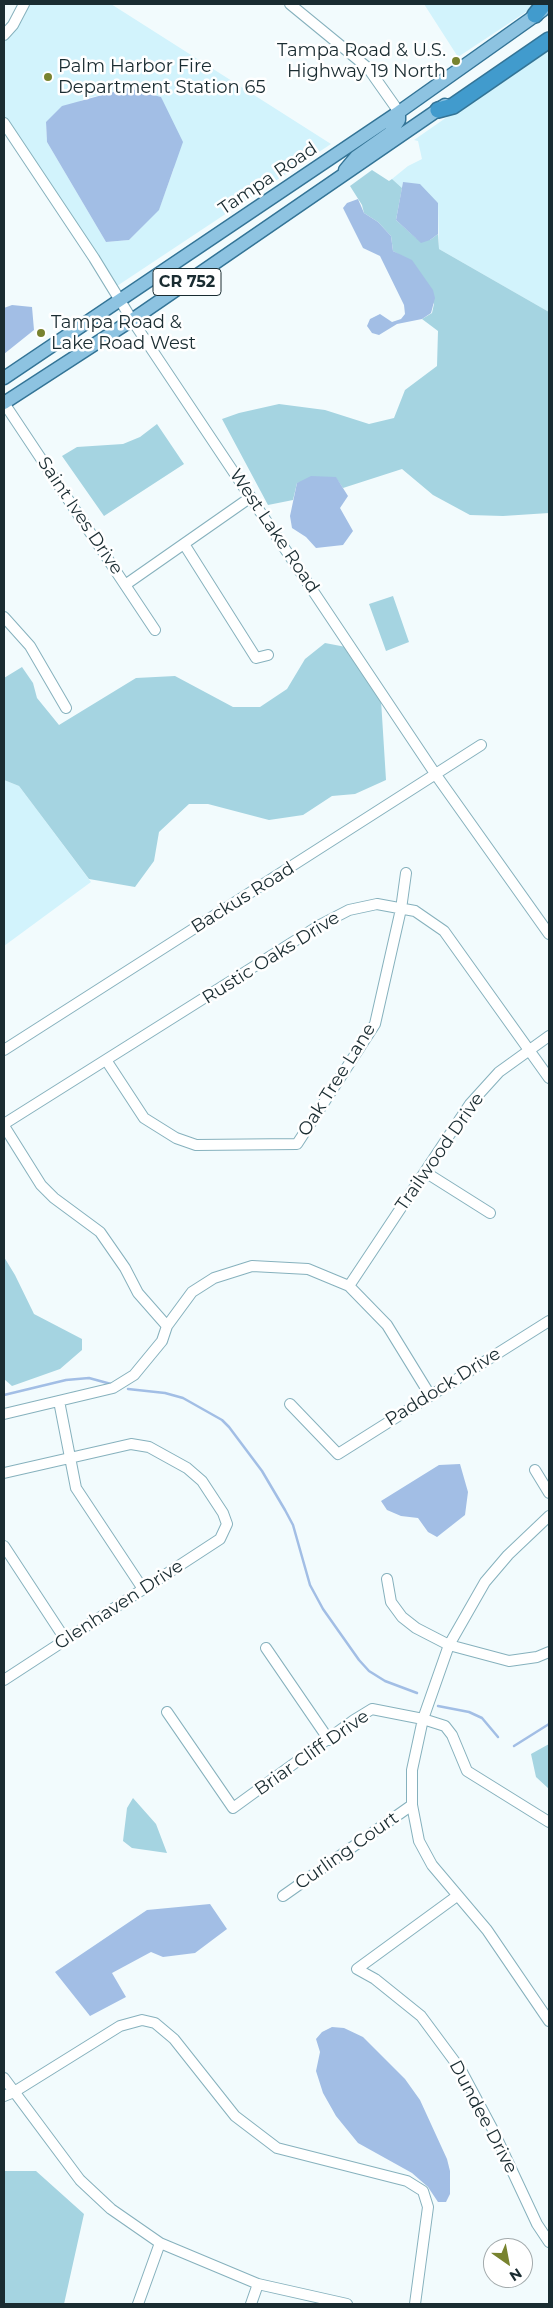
<!DOCTYPE html>
<style>
body{margin:0}
#map{position:relative;width:553px;height:2308px;overflow:hidden;background:#f2fbfd;font-family:Montserrat,sans-serif}
canvas{display:block}
.frame{position:absolute;inset:0;border:5px solid #1a2c31;pointer-events:none}
.north{position:absolute;left:483px;top:2238px;width:50px;height:50px;box-sizing:border-box;background:#fff;border:1px solid #a3abad;border-radius:50%;rotate:147deg;font-size:14px;font-weight:700;line-height:20px;text-align:center;color:#1a2c31}
.north::after{content:'';display:block;margin:auto;width:18px;height:22px;background:#78832f;clip-path:polygon(50% 0,100% 100%,50% 72%,0 100%)}
</style>
<div id="map">
<canvas width="553" height="2308"></canvas>
<div class="frame"></div>
<div class="north">N</div>
</div>
<script>
const c = document.querySelector('canvas').getContext('2d');
c.lineJoin = 'round';
function paint(path, color) { c.fillStyle = color; c.fill(path, 'evenodd'); }
const shape = rows => new Path2D(rows.map(r => 'M' + r).join(''));
function trace(path, color, width, dash) { c.strokeStyle = color; c.lineWidth = width; c.lineCap = dash ? 'butt' : 'round'; c.setLineDash(dash || []); c.stroke(path); }
function write(font, color, halo, rows, align = 'center') {
  c.font = font + ' Montserrat,sans-serif'; c.lineWidth = 5; c.setLineDash([]); c.textBaseline = 'middle'; c.strokeStyle = halo; c.fillStyle = color; for (const [text, x, y, turn = 0] of rows) {
    c.save(); c.translate(x, y); c.rotate((+turn || 0) * Math.PI / 180); c.textAlign = isNaN(turn) ? turn : align; if (halo) c.strokeText(text, 0, 0); c.fillText(text, 0, 0); c.restore();
  }
}
paint(shape([
 [29,4,111,4,331,144,117,286,4,115,4,42,17,27],
 [128,88,161,97,174,168,159,209,129,240,106,242,47,142,46,122,84,99],
 [424,4,538,4,458,57],
 [549,46,549,312,439,249,438,203,403,182,402,188,392,179,408,166,422,159,418,141,414,140],
 [4,780,19,786,91,882,4,946]
]), '#d2f3fc');
paint(shape([
 [372,170,389,181,392,179,402,188,396,220,416,238,430,240,438,234,439,249,549,312,549,513,503,516,470,515,433,495,402,469,343,488,336,478,297,483,293,500,268,505,222,419,239,413,279,404,325,410,369,424,394,418,405,390,437,366,438,331,422,319,432,313,434,304,400,255,393,251,391,236,378,222,364,213,362,205,350,186],
 [157,424,184,464,104,516,62,456,77,447,123,444,140,437],
 [393,596,409,642,386,651,369,604],
 [325,643,346,647,381,700,386,780,355,794,332,796,303,815,269,820,208,804,189,804,159,832,154,861,135,887,89,879,19,786,4,780,4,678,22,667,33,683,37,698,59,725,136,678,175,676,233,707,260,707,287,689,305,659],
 [4,1257,15,1275,34,1314,82,1339,82,1350,60,1369,12,1386,4,1379],
 [549,1744,549,1789,536,1777,531,1754],
 [133,1798,156,1824,167,1853,132,1848,123,1841,127,1808],
 [4,2171,36,2171,84,2214,64,2304,4,2304]
]), '#a5d4e1');
paint(shape([
 [128,88,161,97,183,142,159,210,129,240,106,242,47,142,46,122,62,106],
 [403,182,420,184,438,203,438,234,430,240,421,243,396,220],
 [358,199,364,213,378,222,391,236,393,251,412,260,433,290,435,298,431,313,422,319,397,324,379,335,372,333,367,326,370,319,380,314,392,322,401,319,405,314,404,305,380,256,363,248,343,208,347,203],
 [12,305,32,307,34,330,4,354,4,308],
 [311,476,336,477,348,496,340,508,353,531,343,545,316,548,306,537,292,528,290,516,297,483],
 [460,1464,468,1492,465,1515,437,1537,428,1532,418,1518,401,1516,387,1510,381,1501,439,1465],
 [210,1904,227,1929,195,1953,163,1957,151,1952,112,1973,126,1997,90,2016,55,1972,147,1910],
 [332,2027,344,2028,363,2037,405,2079,420,2100,447,2159,450,2171,450,2194,446,2202,438,2202,428,2187,412,2173,358,2143,336,2116,323,2093,316,2071,320,2052,316,2039,322,2032]
]), '#a2bee5');
trace(shape([
 [128,1389,165,1393,183,1398,222,1420,229,1427,262,1471,285,1510,293,1525,310,1585,323,1609,359,1660,369,1671,385,1681,417,1693],
 [4,1395,66,1380,89,1378,111,1384],
 [438,1706,469,1712,482,1718,498,1737],
 [514,1746,549,1724]
]), '#a2bee5', 2.5);
const minor = shape([
 [290,4,368,68,399,112],
 [4,35,13,25,24,4],
 [4,123,94,258,132,320,436,775,549,934],
 [4,403,155,630],
 [184,544,256,658,268,655],
 [125,585,251,497],
 [4,617,30,646,66,708],
 [4,1050,481,745],
 [106,1060,144,1118,176,1138,196,1145,297,1144,375,1024,401,909,406,873],
 [4,1124,320,925,349,910,377,904,415,911,444,931,549,1078],
 [4,1126,41,1185,54,1198,100,1232,125,1268,138,1293,167,1326],
 [425,1172,490,1213],
 [349,1286,470,1104,499,1072,549,1036],
 [59,1401,76,1488,143,1589],
 [290,1404,338,1454,549,1321],
 [4,1414,113,1388,134,1375,162,1341,167,1326,192,1292,214,1278,252,1266,308,1269,349,1286,387,1325,430,1395],
 [535,1470,549,1493],
 [4,1473,131,1444,149,1447,187,1468,202,1481,223,1513,227,1524,220,1539,4,1680],
 [549,1516,508,1555,485,1582,449,1645,423,1719,412,1770,412,1805,419,1841,432,1865,487,1930,549,2021],
 [4,1546,65,1639],
 [387,1579,391,1602,402,1617,416,1628,449,1645,509,1661,537,1657,549,1652],
 [266,1648,329,1740],
 [167,1712,233,1808,354,1720,372,1709,423,1719,445,1726,452,1735,467,1771,549,1822],
 [283,1896,412,1805],
 [457,1896,357,1969,375,1979,421,2016,461,2070,493,2130,537,2224,549,2242],
 [4,2078,80,2180,111,2209,160,2243,258,2284,347,2304],
 [4,2096,14,2092,120,2026,142,2020,155,2023,174,2039,235,2116,277,2148,407,2181,423,2191,428,2207,415,2304],
 [138,2304,160,2243],
 [251,2304,258,2284]
]);
const major = shape([
 [345,170,356,157,390,133,399,120,399,112],
 [4,378,399,112,543,10],
 [4,403,132,320,445,105]
]);
const highway = shape([
 [535,15,544,4],
 [438,110,453,106,549,40]
]);
trace(minor, '#86b1bd', 12);
trace(major, '#337496', 15);
trace(highway, '#337496', 18);
trace(minor, '#fff', 10);
trace(major, '#8dc3e1', 12);
trace(highway, '#419bcd', 15);
for (const [x, y, r, color] of [
 [456,61,5,"#78832f"],
 [48,77,5,"#78832f"],
 [41,333,5,"#78832f"]
]) { const dot = new Path2D(); dot.arc(x, y, r, 0, 2 * Math.PI); c.fillStyle = color; c.fill(dot); trace(dot, '#fff', 2); }
for (const [x, y, w] of [
 [187,282,68]
]) { const box = new Path2D(); box.roundRect(x - w / 2, y - 13.5, w, 27, 4); c.fillStyle = '#fff'; c.fill(box); trace(box, '#1a2c31', 1); }
write('bold 16px', '#1a2c31', null, [
 ["CR 752",187,282]
]);
write('18px', '#1a2c31', '#fff', [
 ["Tampa Road & U.S.",446,51,"right"],
 ["Highway 19 North",446,72,"right"],
 ["Palm Harbor Fire",58,67],
 ["Department Station 65",58,88],
 ["Tampa Road &",51,323],
 ["Lake Road West",51,344]
], 'left');
write('18px', '#1a2c31', '#fff', [
 ["Tampa Road",268,179,-34],
 ["Saint Ives Drive",80,516,56],
 ["West Lake Road",274,531,56],
 ["Backus Road",243,898,-32],
 ["Rustic Oaks Drive",271,958,-32],
 ["Oak Tree Lane",337,1080,-58],
 ["Trailwood Drive",440,1152,-55],
 ["Paddock Drive",443,1387,-32],
 ["Glenhaven Drive",119,1605,-33],
 ["Briar Cliff Drive",312,1753,-35],
 ["Curling Court",347,1851,-35],
 ["Dundee Drive",483,2117,62]
]);
</script>
